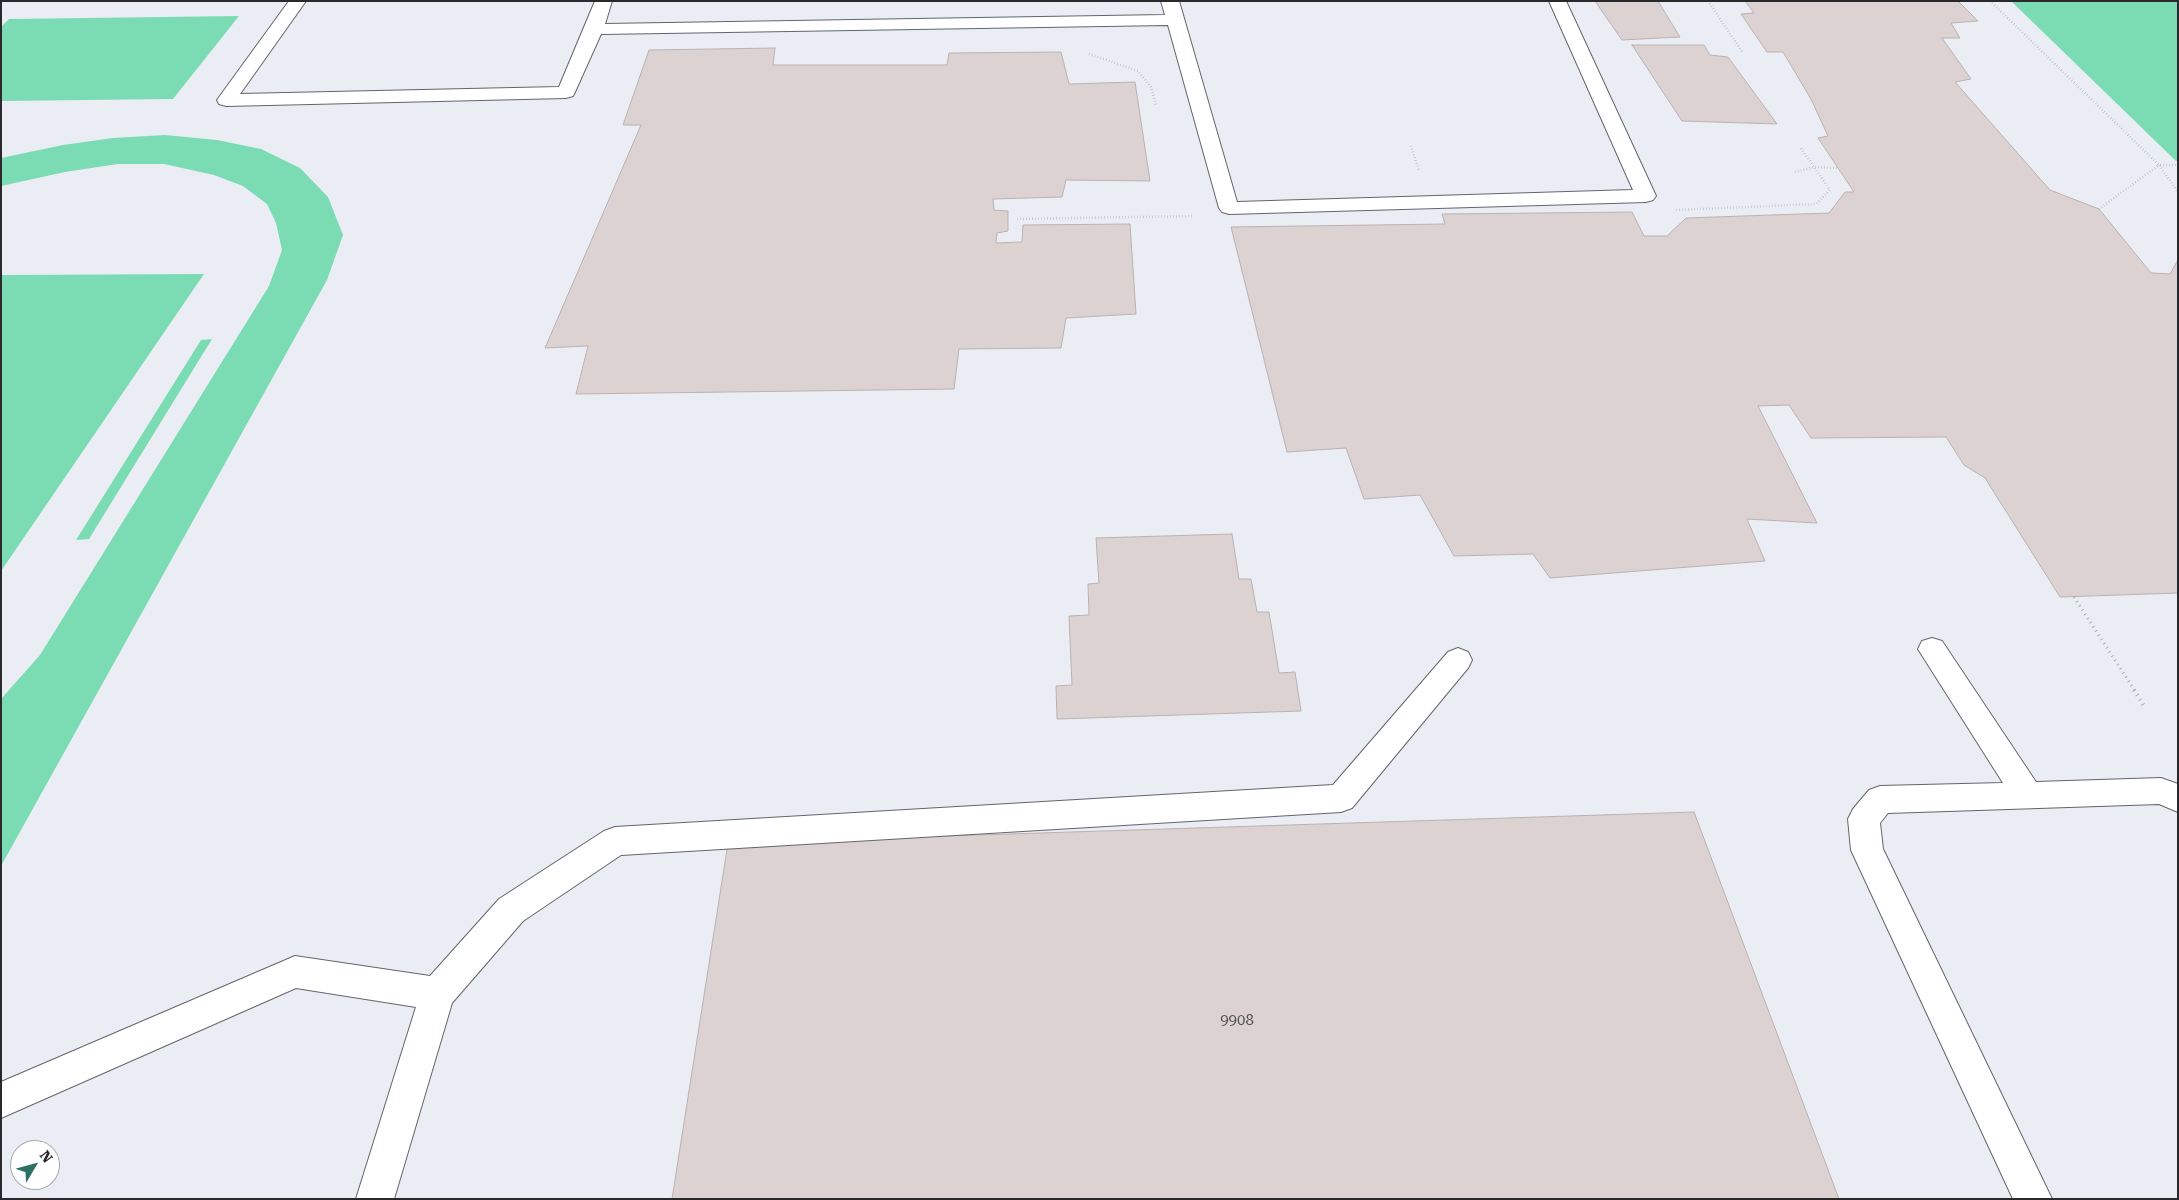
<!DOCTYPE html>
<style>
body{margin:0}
#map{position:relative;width:2179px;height:1200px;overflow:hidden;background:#ebedf5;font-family:"Roboto Serif",serif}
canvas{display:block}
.frame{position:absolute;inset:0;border:2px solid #29292c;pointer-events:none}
.north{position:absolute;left:10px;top:1140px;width:50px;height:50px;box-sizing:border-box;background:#fff;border:1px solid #a9a9ab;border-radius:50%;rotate:53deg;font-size:14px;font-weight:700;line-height:20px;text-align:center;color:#29292c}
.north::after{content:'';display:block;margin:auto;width:18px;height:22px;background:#2b7062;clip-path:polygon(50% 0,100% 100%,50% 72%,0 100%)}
</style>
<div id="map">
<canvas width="2179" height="1200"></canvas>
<div class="frame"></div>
<div class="north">N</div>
</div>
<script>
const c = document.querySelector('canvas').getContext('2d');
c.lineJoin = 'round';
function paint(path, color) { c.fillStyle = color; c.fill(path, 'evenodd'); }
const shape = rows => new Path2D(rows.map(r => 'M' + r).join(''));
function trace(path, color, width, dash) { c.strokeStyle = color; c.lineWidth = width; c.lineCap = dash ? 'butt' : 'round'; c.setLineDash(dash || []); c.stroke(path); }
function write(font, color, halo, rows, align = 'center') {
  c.font = font + ' "Roboto Serif",serif'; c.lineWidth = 5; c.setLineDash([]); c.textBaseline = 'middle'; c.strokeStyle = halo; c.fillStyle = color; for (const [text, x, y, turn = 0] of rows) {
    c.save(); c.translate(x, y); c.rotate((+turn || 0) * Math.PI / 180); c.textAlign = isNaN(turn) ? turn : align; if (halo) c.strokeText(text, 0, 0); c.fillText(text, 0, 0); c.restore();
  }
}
paint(shape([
 [2011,1,2178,1,2178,161,2176,161],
 [239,16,173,99,1,101,1,27,9,19],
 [165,135,217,140,261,149,300,168,328,197,343,235,327,280,1,866,1,699,40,655,269,286,282,250,276,223,267,204,243,186,214,175,164,164,118,164,65,172,1,186,1,158,63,145,113,138],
 [204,274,1,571,1,275],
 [212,339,89,539,76,540,201,340]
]), '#7bdcb3');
const building = shape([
 [1595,1,1658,1,1680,37,1622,40,1595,1],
 [1745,1,1958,1,1978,21,1951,23,1960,38,1942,38,1971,79,1955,82,2050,190,2099,209,2151,273,2170,274,2178,260,2178,593,2060,597,1985,478,1964,465,1946,437,1811,438,1789,405,1758,406,1817,523,1747,519,1765,561,1550,578,1533,554,1454,556,1420,495,1364,499,1346,448,1287,452,1231,227,1445,224,1442,214,1632,212,1644,236,1667,236,1686,218,1829,213,1845,192,1854,192,1818,138,1828,136,1811,99,1783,52,1767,52,1741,14,1754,13,1745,1],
 [1632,45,1704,45,1710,55,1728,57,1777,124,1682,121,1632,45],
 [775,48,773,65,947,65,949,53,1061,52,1069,84,1135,82,1150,181,1066,180,1062,197,993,199,994,210,1008,211,1008,231,997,233,996,243,1022,242,1023,225,1130,224,1136,314,1066,318,1061,348,959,349,954,389,576,394,588,346,545,348,641,125,623,125,649,50,775,48],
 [1232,534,1239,579,1251,579,1257,612,1269,612,1279,673,1295,672,1301,711,1057,719,1056,686,1072,685,1069,616,1089,615,1088,584,1099,583,1096,538,1232,534],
 [1694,812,1839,1199,672,1199,728,843,1694,812]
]);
paint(building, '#dcd2d2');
trace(building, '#bbb1b1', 1);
const minor = shape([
 [289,1,306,1,240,94,559,87,595,1,612,1,605,24,1165,15,1161,1,1179,1,1237,202,1633,190,1549,1,1566,1,1656,196,1653,200,1646,202,1229,214,1222,212,1219,208,1168,25,601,34,575,92,573,96,566,98,226,106,219,104,217,100,289,1],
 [1932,638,1942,641,2036,782,2161,778,2178,784,2178,812,2159,804,1888,813,1880,823,1883,849,2052,1199,2013,1199,1851,850,1848,819,1853,809,1869,790,1880,786,2003,783,1918,649,1922,641,1932,638],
 [1458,648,1468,652,1472,660,1468,668,1352,808,1341,812,621,855,523,921,452,1003,394,1199,356,1199,416,1007,296,988,1,1118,1,1082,295,956,430,976,499,899,604,831,615,827,1333,785,1448,652,1458,648]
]);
trace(minor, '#63656c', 2);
trace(shape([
 [1708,1,1743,53],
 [1990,1,2159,165,2178,165],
 [1089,54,1138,71,1151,87,1156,105],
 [1411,146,1419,171],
 [1795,172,1814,167,1838,168],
 [2099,209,2159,165,2178,192],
 [1676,210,1816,204,1830,190,1800,147],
 [1017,219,1194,216]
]), '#aaacb2', 2.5, [0.5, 2.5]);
trace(shape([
 [2074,597,2135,691]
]), '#aaacb2', 3, [1, 4]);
trace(shape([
 [2134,690,2144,706]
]), '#aaacb2', 4, [1, 4.5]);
paint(minor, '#fff');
write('15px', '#565356', null, [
 ["9908",1237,1021]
]);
</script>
